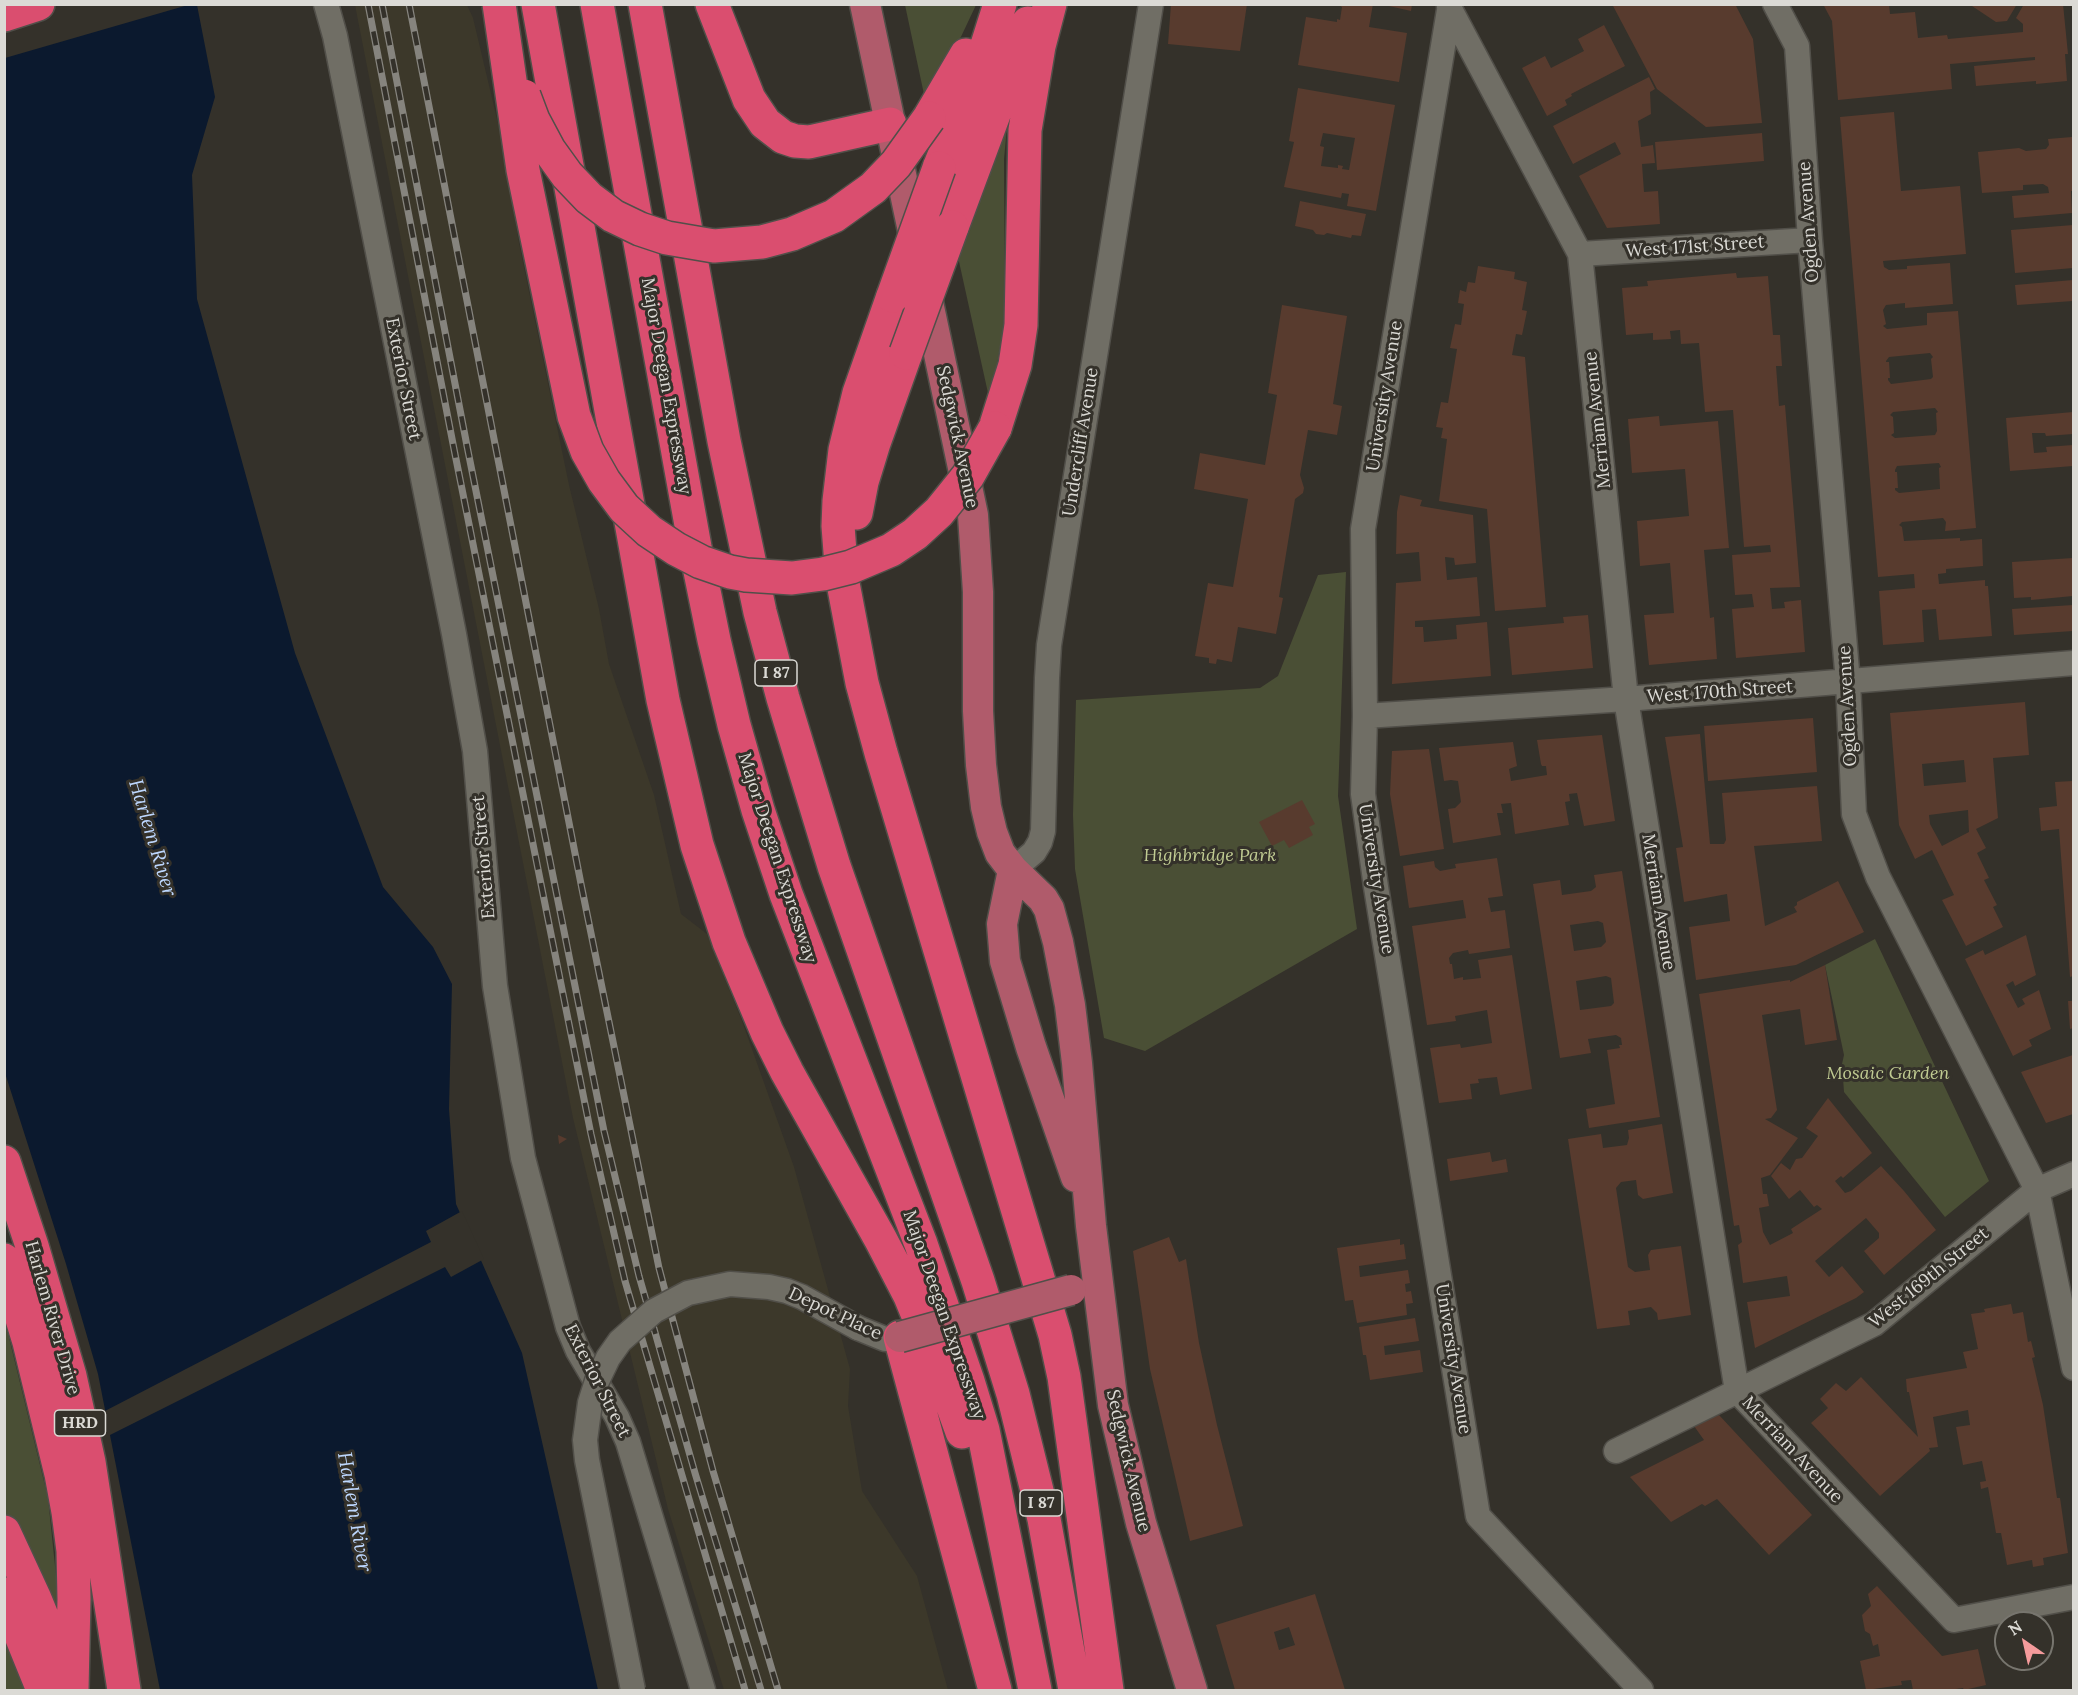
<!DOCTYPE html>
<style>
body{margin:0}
#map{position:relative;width:2078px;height:1695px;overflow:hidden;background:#34312a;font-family:Lora,serif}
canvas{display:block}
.frame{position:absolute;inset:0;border:6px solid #dbdad5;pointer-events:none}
.north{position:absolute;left:1994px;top:1611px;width:60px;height:60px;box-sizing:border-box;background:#34312a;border:2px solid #77756e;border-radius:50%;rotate:326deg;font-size:16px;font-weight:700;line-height:24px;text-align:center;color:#dbdad5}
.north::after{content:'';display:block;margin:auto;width:21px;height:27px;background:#f59b9c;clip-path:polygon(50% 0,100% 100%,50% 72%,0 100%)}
</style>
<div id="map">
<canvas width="2078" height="1695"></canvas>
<div class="frame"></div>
<div class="north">N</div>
</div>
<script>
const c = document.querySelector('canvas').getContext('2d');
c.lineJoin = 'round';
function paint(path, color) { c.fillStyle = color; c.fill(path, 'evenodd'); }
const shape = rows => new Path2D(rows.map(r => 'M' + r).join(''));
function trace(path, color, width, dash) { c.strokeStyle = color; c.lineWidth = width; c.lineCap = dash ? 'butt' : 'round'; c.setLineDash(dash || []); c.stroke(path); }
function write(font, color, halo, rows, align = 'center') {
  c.font = font + ' Lora,serif'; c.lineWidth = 6; c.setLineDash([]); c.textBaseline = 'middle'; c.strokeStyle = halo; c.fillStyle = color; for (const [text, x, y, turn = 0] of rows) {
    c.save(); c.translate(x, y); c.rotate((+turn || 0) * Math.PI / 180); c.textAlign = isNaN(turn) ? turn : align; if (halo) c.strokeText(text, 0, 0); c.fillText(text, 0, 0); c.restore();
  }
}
paint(shape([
 [355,5,467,5,473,18,502,140,519,243,569,485,599,609,609,664,654,795,681,914,707,934,742,1021,794,1167,850,1369,848,1406,862,1491,917,1576,948,1690,724,1690,668,1509,573,1118]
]), '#3c382a');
paint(shape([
 [905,5,976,5,950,60,925,99],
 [1001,127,1007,127,1004,159,1005,318,997,365,988,393,958,257],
 [1346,572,1338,796,1357,929,1145,1051,1104,1038,1075,869,1073,815,1076,700,1260,688,1278,676,1318,575],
 [1875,939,1989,1181,1945,1217,1844,1092,1842,1064,1844,1055,1825,965],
 [4,1317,48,1498,57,1585,51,1690,5,1690]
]), '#4a4f35');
paint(shape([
 [4,5,197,5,215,97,192,175,197,299,295,653,383,887,433,947,452,984,449,1109,456,1204,522,1353,598,1690,160,1690,98,1374,66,1264,5,1073]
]), '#0b192e');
paint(shape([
 [5,5,188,5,5,58],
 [462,1211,484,1259,451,1277,445,1267,108,1436,103,1412,431,1242,426,1231]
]), '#34312a');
paint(shape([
 [1171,4,1247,4,1240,51,1168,44],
 [1337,4,1373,4,1369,27,1407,33,1399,82,1298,65,1306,17,1337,22,1337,19,1340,20,1342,7],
 [1380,4,1412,4,1411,11],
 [1612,4,1735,4,1753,39,1762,123,1706,127,1657,89],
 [1823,4,1889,4,1890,14,1915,12,1918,38,1947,35,1948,39,2023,32,2023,24,2016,18,2024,4,2063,4,2068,54,2065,54,2067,81,2036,84,2036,81,1976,86,1974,66,2035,60,2035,57,1950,64,1952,89,1838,100,1832,21],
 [1969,4,2017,4,2007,21,1996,22],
 [1604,25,1625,66,1571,94,1572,96,1565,100,1567,105,1547,116,1522,68,1545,56,1551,68,1584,51,1578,39],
 [1649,77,1655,89,1650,92,1651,114,1638,121,1641,147,1653,145,1655,163,1642,164,1644,192,1658,191,1660,224,1607,228,1579,176,1621,154,1615,142,1573,164,1553,126],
 [1298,88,1395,105,1376,211,1347,206,1349,194,1342,193,1341,198,1284,187,1294,142,1289,141],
 [1323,133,1355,138,1349,170,1342,169,1343,166,1338,165,1338,168,1321,166,1324,147,1320,146],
 [1894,112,1901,191,1960,186,1966,254,1883,261,1884,267,1889,270,1907,269,1907,266,1950,263,1953,304,1905,308,1905,303,1886,305,1883,310,1886,324,1883,326,1887,329,1927,325,1927,313,1958,311,1976,528,1945,531,1946,522,1943,518,1902,522,1899,525,1902,527,1904,541,1960,538,1960,541,1982,539,1983,566,1946,569,1946,573,1938,574,1939,584,1985,580,1985,586,1988,586,1992,636,1939,640,1936,609,1922,610,1924,642,1883,645,1879,591,1915,588,1914,574,1878,577,1840,117],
 [1930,353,1933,357,1931,359,1933,377,1931,379,1891,384,1888,380,1888,378,1890,378,1889,362,1886,362,1886,361,1889,357],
 [1935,408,1938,412,1936,413,1937,431,1935,435,1895,438,1891,435,1894,433,1893,417,1890,415,1893,412],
 [1939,463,1941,467,1939,468,1940,489,1899,493,1895,490,1895,488,1898,488,1897,472,1895,472,1895,470,1897,466],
 [1762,133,1764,161,1657,170,1655,142],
 [2072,137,2073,191,2071,191,2072,213,2014,218,2012,196,2049,193,2048,187,2043,184,2023,185,2023,190,1982,193,1978,152,2019,148,2026,151,2046,149,2049,145,2048,139],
 [1300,201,1366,214,1361,236,1352,235,1351,238,1327,233,1324,235,1316,234,1313,230,1295,226],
 [2073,225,2073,268,2015,273,2011,230],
 [1478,266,1515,272,1514,279,1527,282,1522,310,1527,311,1522,335,1516,334,1512,355,1525,357,1546,607,1495,611,1487,509,1439,501,1447,439,1441,438,1443,428,1436,427,1441,402,1448,403,1457,349,1450,348,1455,324,1461,325,1464,304,1458,303,1460,290,1466,292,1468,282,1475,283],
 [1736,273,1737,278,1768,276,1773,335,1780,335,1782,366,1776,366,1779,406,1785,405,1800,587,1770,588,1772,609,1785,608,1784,602,1801,600,1805,652,1736,658,1732,609,1754,607,1752,594,1735,595,1732,555,1771,552,1770,545,1744,547,1733,410,1705,412,1699,343,1681,344,1680,330,1670,331,1671,339,1653,340,1653,333,1626,335,1622,288,1648,286,1647,281],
 [2073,280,2073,301,2017,305,2015,285],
 [1282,305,1347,316,1333,404,1342,406,1337,435,1308,430,1300,475,1304,488,1303,493,1295,499,1279,597,1283,598,1276,634,1238,627,1232,662,1217,659,1216,664,1209,663,1209,658,1195,656,1208,583,1233,587,1248,499,1194,489,1200,453,1265,465,1277,395,1268,393],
 [2073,412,2073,434,2046,436,2045,433,2032,433,2034,453,2047,452,2046,447,2073,445,2073,466,2010,471,2006,418],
 [1659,416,1660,426,1718,421,1729,548,1704,550,1710,618,1714,617,1717,659,1649,665,1644,615,1674,613,1670,563,1640,566,1637,521,1689,516,1685,469,1632,473,1628,419],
 [1400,495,1422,500,1420,506,1473,515,1476,563,1455,565,1454,558,1445,557,1447,580,1477,577,1480,616,1415,621,1415,627,1423,627,1424,642,1457,639,1456,625,1487,622,1491,676,1392,684,1396,583,1421,581,1419,552,1396,554,1397,512],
 [2073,558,2073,596,2031,600,2031,597,2014,598,2012,562],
 [2073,605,2073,631,2014,635,2012,609],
 [1588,615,1593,668,1512,675,1508,628,1564,623,1563,617],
 [2025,702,2029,755,1993,758,1998,818,1976,829,1986,848,1977,853,1989,878,1984,880,1997,905,1993,907,2003,927,1966,946,1942,900,1954,895,1932,850,1915,859,1899,825,1890,713],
 [1964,760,1966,782,1924,786,1922,764],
 [1968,810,1969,832,1942,846,1930,824,1929,815],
 [1813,718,1817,772,1708,781,1704,726],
 [1700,734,1710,844,1724,844,1726,840,1722,793,1817,786,1822,841,1754,846,1765,926,1797,912,1794,907,1797,905,1797,902,1838,881,1864,932,1796,965,1696,980,1689,927,1730,921,1727,894,1684,902,1676,848,1683,847,1665,737],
 [1602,735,1615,821,1584,826,1577,793,1569,794,1570,801,1565,802,1569,825,1515,834,1511,803,1501,804,1503,813,1497,813,1501,835,1453,843,1448,809,1455,808,1461,802,1458,781,1451,780,1444,781,1439,748,1513,742,1517,766,1509,769,1511,781,1547,775,1546,766,1542,766,1541,764,1537,740],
 [1429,749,1444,849,1400,856,1390,794,1392,751],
 [2073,781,2073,976,2070,977,2059,829,2041,831,2039,808,2057,806,2055,782],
 [1302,800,1315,824,1309,827,1313,835,1289,848,1284,840,1272,846,1259,822],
 [1497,858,1503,896,1488,898,1491,912,1505,910,1510,948,1469,954,1468,950,1453,953,1449,958,1450,964,1452,964,1454,979,1463,977,1463,980,1481,978,1478,960,1512,955,1532,1089,1500,1095,1497,1077,1478,1079,1479,1083,1470,1084,1472,1099,1439,1103,1430,1048,1460,1044,1461,1048,1492,1043,1487,1010,1455,1016,1456,1021,1427,1025,1412,926,1466,918,1463,900,1409,908,1403,866,1434,861,1435,867,1440,871,1456,868,1455,864],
 [1622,871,1660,1117,1589,1128,1586,1109,1615,1104,1607,1050,1620,1048,1619,1045,1622,1045,1621,1038,1616,1035,1588,1039,1591,1053,1560,1058,1533,884,1560,880,1562,895,1591,891,1596,887,1594,875],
 [1598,921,1603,923,1606,942,1601,947,1574,951,1570,925],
 [1606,976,1611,978,1614,1003,1611,1006,1580,1010,1576,981],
 [2026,935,2036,975,2015,986,2013,981,2006,985,2018,1008,2025,1004,2022,999,2039,990,2051,1029,2029,1040,2032,1046,2013,1056,1965,959,1983,950,1985,955],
 [1825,965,1837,1040,1805,1045,1800,1009,1762,1015,1777,1110,1771,1118,1765,1119,1798,1138,1770,1175,1761,1178,1763,1194,1767,1194,1769,1206,1759,1208,1763,1232,1770,1245,1793,1233,1791,1229,1822,1209,1817,1205,1814,1207,1800,1190,1789,1199,1771,1176,1781,1163,1790,1170,1796,1159,1802,1158,1818,1136,1806,1128,1828,1098,1872,1153,1843,1178,1841,1176,1835,1181,1845,1193,1851,1191,1881,1166,1904,1191,1936,1230,1884,1275,1864,1251,1879,1238,1879,1233,1866,1218,1815,1261,1829,1277,1842,1266,1864,1292,1856,1298,1755,1348,1747,1302,1790,1296,1787,1276,1743,1283,1738,1245,1742,1242,1739,1225,1734,1226,1699,994,1790,980,1790,982],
 [2068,1001,2073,1001,2073,1028,2070,1029],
 [2073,1055,2073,1114,2046,1123,2021,1072],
 [1662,1124,1673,1193,1643,1199,1638,1195,1636,1180,1621,1182,1616,1188,1628,1267,1635,1272,1650,1270,1648,1255,1651,1250,1681,1246,1691,1315,1658,1320,1657,1313,1651,1307,1628,1311,1630,1325,1597,1329,1568,1139,1601,1134,1603,1148,1627,1145,1629,1138,1628,1130],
 [558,1135,567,1139,559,1144],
 [1490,1152,1492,1162,1506,1159,1508,1172,1450,1181,1447,1159],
 [1169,1237,1179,1262,1186,1259,1199,1343,1217,1425,1243,1526,1190,1541,1150,1369,1133,1251],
 [1400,1239,1400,1245,1404,1244,1406,1259,1359,1266,1360,1277,1408,1270,1410,1283,1405,1284,1406,1292,1411,1291,1413,1303,1406,1304,1407,1315,1357,1323,1353,1300,1345,1301,1337,1248],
 [2011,1304,2013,1314,2023,1312,2028,1342,2031,1341,2035,1357,2032,1358,2043,1405,2057,1498,2060,1498,2068,1553,2043,1558,2044,1565,2033,1567,2032,1560,2007,1565,2001,1533,1996,1533,1988,1487,1981,1489,1980,1482,1986,1481,1982,1461,1963,1465,1956,1427,1970,1425,1968,1410,1933,1417,1938,1447,1929,1448,1930,1451,1880,1496,1811,1423,1828,1408,1820,1399,1836,1383,1846,1391,1861,1377,1918,1437,1909,1392,1907,1392,1906,1379,1967,1368,1963,1352,1978,1349,1971,1314,1985,1312,1984,1309],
 [1415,1318,1419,1341,1384,1346,1385,1355,1420,1350,1423,1372,1370,1380,1366,1355,1363,1355,1359,1327],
 [1719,1415,1812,1515,1769,1555,1717,1499,1705,1506,1702,1504,1671,1522,1630,1477,1704,1440,1694,1426],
 [1877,1586,1942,1656,1978,1649,1986,1685,1964,1690,1963,1688,1948,1690,1913,1690,1911,1680,1901,1681,1902,1685,1866,1690,1860,1661,1880,1656,1878,1644,1873,1646,1870,1634,1865,1631,1862,1615,1871,1606,1868,1594],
 [1315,1594,1345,1690,1235,1690,1216,1625],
 [1289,1627,1295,1645,1279,1650,1274,1632]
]), '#583b2e');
const minor = shape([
 [326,4,335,36,454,634,475,751,495,986,523,1158,568,1327,578,1351,617,1417,628,1442,703,1690],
 [1450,4,1363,529,1365,716,1363,794,1376,887,1478,1516,1641,1690],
 [1775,4,1797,46,1810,240,1848,682,1854,814,1878,877,2037,1190,2074,1368],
 [1449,7,1580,254,1626,699,1737,1391,1954,1620,2074,1597],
 [1580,254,1810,240],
 [1365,716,1626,699,2074,663],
 [1013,870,1034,852,1040,842,1043,831,1047,678,1049,645,1151,4],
 [858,1328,885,1339,900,1337],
 [1616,1451,1874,1324,2037,1190,2074,1174]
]);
const major = shape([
 [865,4,973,515,978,592,978,711,981,765,986,807,992,832,1000,853,1013,870,1043,899,1049,909,1058,942,1070,1005,1077,1063,1091,1226,1113,1405,1141,1523,1192,1690],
 [1013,870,1002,924,1005,961,1031,1047,1076,1177]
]);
const highway = shape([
 [538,4,663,700,697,845,729,942,767,1032,787,1072,881,1240,910,1296,935,1357,962,1432],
 [597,4,695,547,714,640,734,725,758,810,786,894,921,1244,968,1381,983,1430,1035,1690],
 [645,4,724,441,760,612,783,698,834,866,978,1281,1013,1394,1044,1519,1075,1690],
 [712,4,749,99,765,123,783,137,795,141,809,142,890,124],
 [4,15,38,4],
 [929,118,966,55],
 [939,168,982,61,1000,4],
 [952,227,1028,23],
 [893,296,859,393,845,450,839,501,838,526,842,578,862,683,881,753,1055,1335,1064,1377,1107,1690],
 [995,428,1015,365,1021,325,1025,130,1039,46,1050,4],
 [856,513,862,482,874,443,906,353],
 [4,1162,32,1246,70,1376,89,1462,124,1690],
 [4,1260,29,1342,61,1474,68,1512,73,1551,74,1599,72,1690],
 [900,1337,995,1690],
 [4,1532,35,1599,67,1677],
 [4,1594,43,1690]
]);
trace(minor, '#514f49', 27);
trace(major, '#514f49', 33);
trace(highway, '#514f49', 36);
trace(minor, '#706e65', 24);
trace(major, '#b05b6b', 30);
trace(highway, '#da4e6f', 33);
const rail = shape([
 [368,4,454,449,591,1134,625,1281,745,1690],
 [382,4,467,446,604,1131,639,1276,695,1473,761,1690],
 [409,4,582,889,659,1268,713,1471,778,1690]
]);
trace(rail, '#86847e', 7);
trace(rail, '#34312a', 4.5, [14]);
const minorBridge = shape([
 [633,1690,587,1460,585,1440,590,1403,597,1381,608,1358,620,1341,654,1311,688,1293,730,1284,769,1287,787,1291,802,1297,858,1328]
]);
const majorBridge = shape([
 [900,1337,1071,1290]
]);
const highwayBridge = shape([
 [499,4,523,170,574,416,587,451,604,481,624,508,649,531,676,549,701,562,730,572,746,575,792,578,823,574,851,567,891,550,915,534,939,512,968,476,995,428],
 [524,96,533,120,549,150,567,175,589,198,613,216,640,229,667,238,714,246,762,242,792,234,834,216,873,188,896,164,929,118],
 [893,296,939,168],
 [906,353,952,227]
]);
trace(minorBridge, '#514f49', 27, []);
trace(majorBridge, '#514f49', 33, []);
trace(highwayBridge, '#514f49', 36, []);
trace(minorBridge, '#706e65', 24);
trace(majorBridge, '#b05b6b', 30);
trace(highwayBridge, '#da4e6f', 33);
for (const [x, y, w] of [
 [776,673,42],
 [80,1423,51],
 [1041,1503,42]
]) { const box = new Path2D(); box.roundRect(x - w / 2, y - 13, w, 26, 4.5); c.fillStyle = '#34312a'; c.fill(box); trace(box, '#dbdad5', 1.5); }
write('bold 16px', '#dbdad5', null, [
 ["I 87",776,673],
 ["HRD",80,1423],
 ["I 87",1041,1503]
]);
write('18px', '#dbdad5', '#34312a', [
 ["Ogden Avenue",1809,222,-94],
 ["West 171st Street",1695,247,-4],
 ["Exterior Street",403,379,79],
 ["Major Deegan Expressway",666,386,80],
 ["University Avenue",1385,396,-81],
 ["Merriam Avenue",1598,420,-96],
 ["Sedgwick Avenue",957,437,78],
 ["Undercliff Avenue",1081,442,-81],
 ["West 170th Street",1720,692,-4],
 ["Ogden Avenue",1848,706,-93],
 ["Exterior Street",484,857,-95],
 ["Major Deegan Expressway",777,858,72],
 ["University Avenue",1376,879,81],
 ["Merriam Avenue",1658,902,81],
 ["West 169th Street",1929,1278,-39],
 ["Depot Place",835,1314,25],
 ["Major Deegan Expressway",944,1315,71],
 ["Harlem River Drive",52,1318,74],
 ["University Avenue",1453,1359,81],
 ["Exterior Street",597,1381,63],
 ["Merriam Avenue",1792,1450,47],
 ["Sedgwick Avenue",1128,1461,77]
]);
write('italic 18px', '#c0cb92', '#34312a', [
 ["Highbridge Park",1210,856],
 ["Mosaic Garden",1888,1074]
]);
write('italic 20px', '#bdd7fe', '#34312a', [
 ["Harlem River",152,838,73],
 ["Harlem River",354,1512,80]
]);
</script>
